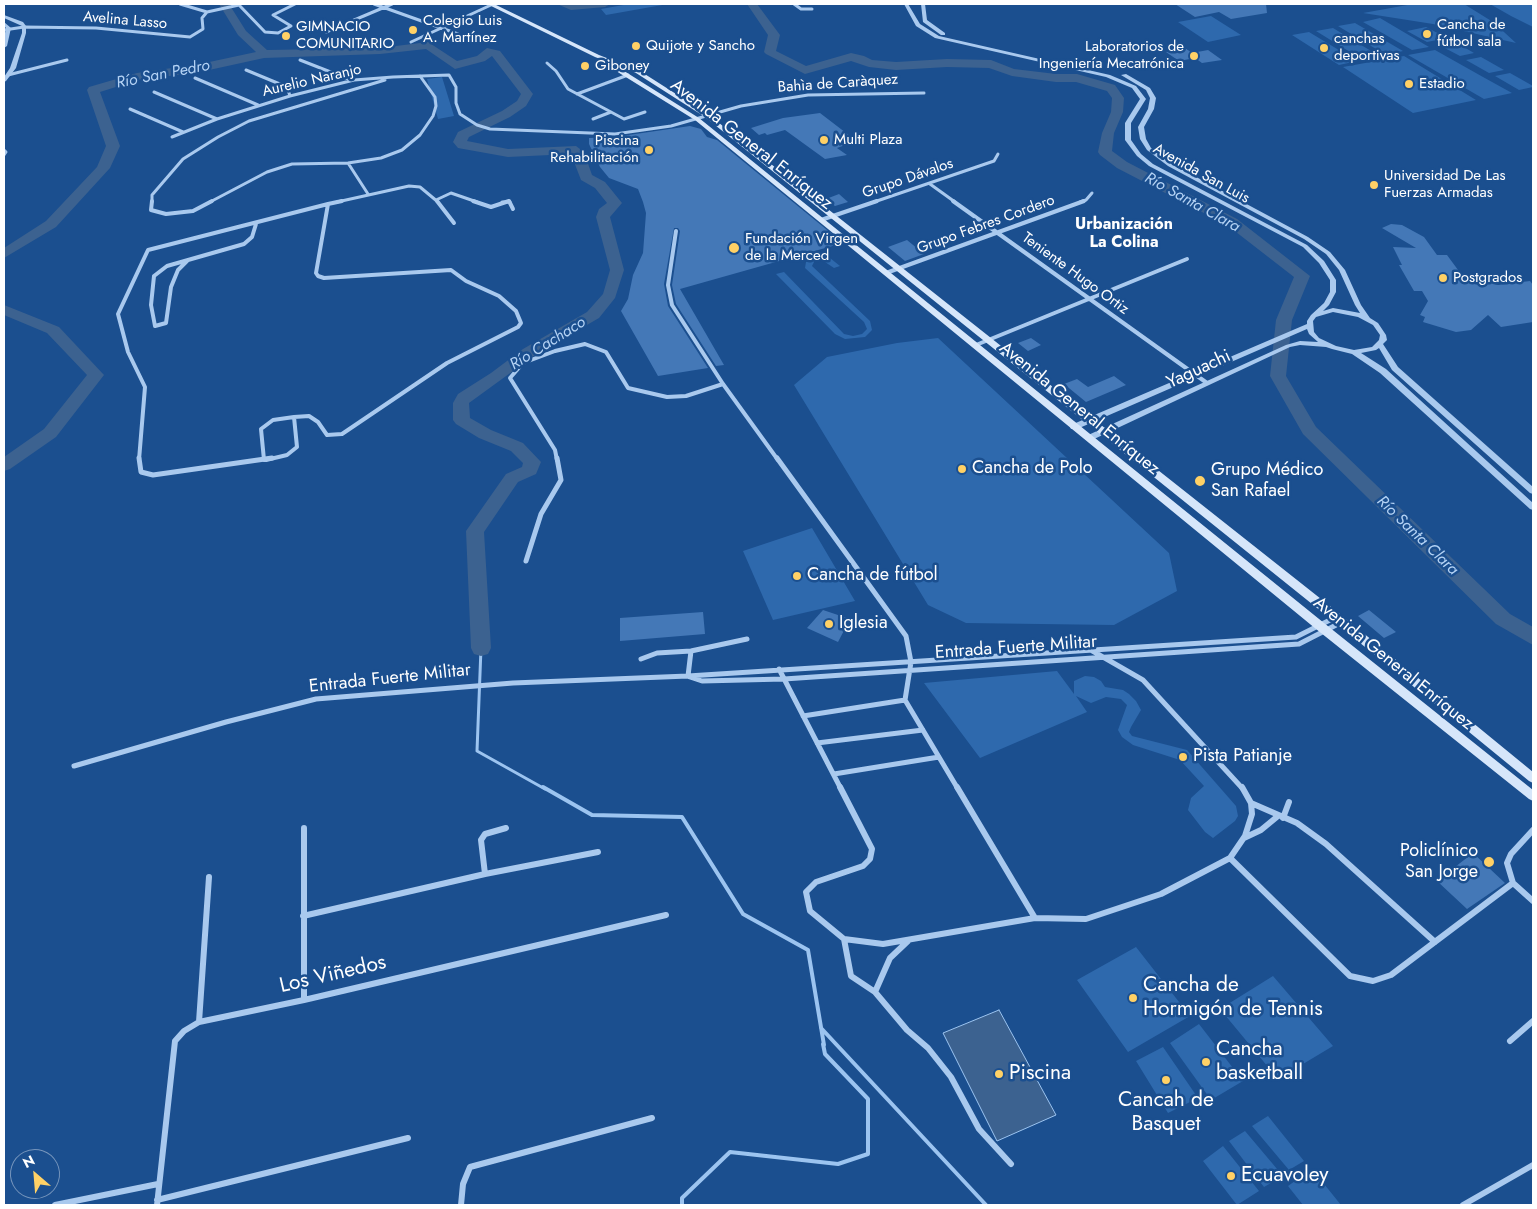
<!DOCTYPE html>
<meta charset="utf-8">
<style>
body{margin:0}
#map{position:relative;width:1537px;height:1209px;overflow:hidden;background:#1b4f8f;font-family:Jost,sans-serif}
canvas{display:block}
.frame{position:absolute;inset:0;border:5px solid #fff;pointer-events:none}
.north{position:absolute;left:10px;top:1149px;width:50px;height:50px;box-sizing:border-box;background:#1b4f8f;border:1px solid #7695bc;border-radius:50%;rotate:333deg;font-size:14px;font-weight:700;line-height:20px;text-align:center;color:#fff}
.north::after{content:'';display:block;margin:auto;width:18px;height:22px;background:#ffd166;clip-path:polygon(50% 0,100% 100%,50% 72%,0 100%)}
</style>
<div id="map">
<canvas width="1537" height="1209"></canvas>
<div class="frame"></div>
<div class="north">N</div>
</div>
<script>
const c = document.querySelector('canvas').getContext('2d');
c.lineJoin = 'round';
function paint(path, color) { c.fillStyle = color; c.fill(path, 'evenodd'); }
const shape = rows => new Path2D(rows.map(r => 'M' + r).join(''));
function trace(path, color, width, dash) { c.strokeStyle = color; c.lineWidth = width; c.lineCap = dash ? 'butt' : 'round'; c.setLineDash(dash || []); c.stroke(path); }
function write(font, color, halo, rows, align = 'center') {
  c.font = font + ' Jost,sans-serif'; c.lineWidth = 5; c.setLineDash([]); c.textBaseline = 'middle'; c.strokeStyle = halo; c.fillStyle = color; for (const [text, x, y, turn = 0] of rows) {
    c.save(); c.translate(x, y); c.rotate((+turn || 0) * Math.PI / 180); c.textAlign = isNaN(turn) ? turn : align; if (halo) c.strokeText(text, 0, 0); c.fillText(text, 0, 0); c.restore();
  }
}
paint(shape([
 [629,4,668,4,606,15,601,9],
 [1413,4,1464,4,1493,22,1516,43,1433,24,1363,13],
 [1490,4,1533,4,1533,27,1511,16],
 [1211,16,1241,35,1208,42,1178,22],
 [1380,18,1429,47,1412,50,1363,22],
 [1355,23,1403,51,1386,55,1338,26],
 [1426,27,1447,38,1427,42,1407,31],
 [1333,28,1381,57,1363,60,1316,31],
 [1309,32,1357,61,1339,65,1292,35],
 [1452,40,1474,53,1460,56,1437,44],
 [1435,50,1483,77,1512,93,1484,99,1408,55],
 [1404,56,1476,100,1413,113,1343,67],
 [1481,57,1504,70,1489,73,1466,60],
 [1510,73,1533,86,1533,87,1519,90,1495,76],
 [442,77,454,116,438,119,427,79],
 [817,257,830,258,840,266,834,268,822,260,814,262,812,266,870,321,872,330,865,337,845,339,835,334,776,274,784,272,844,334,853,336,862,334,867,329,864,322,805,268,806,262],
 [938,338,1169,553,1177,591,1114,625,966,623,928,605,794,385,827,357,897,343],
 [812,528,855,601,773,620,743,551],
 [1057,671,1074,694,1074,681,1085,676,1094,677,1101,681,1105,687,1123,690,1129,694,1136,701,1141,710,1131,727,1129,732,1132,736,1187,750,1236,806,1238,816,1235,821,1213,838,1205,832,1188,810,1191,798,1204,786,1180,760,1133,745,1122,737,1118,730,1127,705,1121,699,1106,697,1091,703,1076,696,1087,712,980,758,924,683],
 [1136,947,1190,1016,1128,1052,1077,980],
 [1273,976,1333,1046,1278,1079,1220,1009],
 [1199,1024,1243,1081,1211,1100,1170,1043],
 [1163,1047,1198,1098,1168,1113,1136,1061],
 [1268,1116,1304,1161,1289,1170,1252,1126],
 [1245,1131,1283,1176,1264,1187,1229,1141],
 [1223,1146,1259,1191,1237,1205,1203,1161],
 [1312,1169,1341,1205,1303,1205,1288,1186]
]), '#2e69ad');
const water = shape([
 [999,1010,1056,1115,997,1141,943,1033,999,1010]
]);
paint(water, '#3c6290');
trace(water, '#9cc4f0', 1);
trace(shape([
 [481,648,477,751,545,789]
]), '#9cc4f0', 3);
trace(shape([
 [543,787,592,815,682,817,743,914,808,950,824,1045],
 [821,1028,986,1205],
 [682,1205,682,1198,730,1152,838,1164,868,1154,868,1099,825,1054,823,1044]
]), '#9cc4f0', 4);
paint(shape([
 [219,4,229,4,246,31,267,50,380,48,428,42,457,61,477,56,487,48,500,51,533,94,526,106,510,117,469,137,467,141,508,149,576,146,584,152,592,175,605,182,622,203,610,217,624,270,615,298,599,318,535,355,469,403,470,418,491,430,523,443,541,462,536,474,518,482,484,532,491,648,488,654,481,656,474,654,471,648,466,531,506,474,522,467,523,463,511,451,479,438,456,424,453,420,453,403,458,394,491,373,523,349,587,312,603,294,610,270,596,217,599,209,607,203,595,188,581,180,571,154,508,157,458,148,453,142,458,132,502,111,517,101,521,94,492,56,485,61,455,69,426,49,380,54,264,58,200,72,138,80,100,92,120,146,110,168,56,227,4,258,4,248,46,221,97,167,106,146,87,90,89,87,137,73,200,64,256,52,238,35,219,4],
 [557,4,610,4,605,7,571,10,557,4],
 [747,4,757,4,780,35,776,51,806,66,851,53,864,56,872,60,896,62,947,59,991,60,1014,69,1056,74,1077,74,1115,85,1124,98,1123,112,1114,133,1112,151,1127,162,1237,219,1310,276,1292,320,1286,376,1316,427,1510,614,1533,627,1533,645,1496,624,1303,434,1270,376,1276,320,1294,277,1227,225,1117,168,1100,155,1098,152,1102,133,1111,112,1112,98,1107,91,1076,82,1056,82,1012,76,989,68,947,67,896,70,869,67,851,61,805,74,766,54,764,52,768,35,747,4],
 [4,305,59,327,104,375,56,437,10,469,4,471,4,457,44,429,87,375,47,333,4,315,4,305]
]), '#3c6290');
paint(shape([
 [1175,4,1266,4,1267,13,1231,19,1219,12,1195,17],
 [1185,48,1192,53,1208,50,1222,60,1202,63,1195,58,1179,61,1166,52],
 [820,113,850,136,848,144,837,148,847,155,825,159,785,130,767,135,765,133,759,135,751,128,783,118],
 [690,126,701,129,707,137,717,140,843,243,680,289,724,365,716,366,676,304,672,285,680,231,678,228,674,228,664,284,668,306,708,368,658,376,621,311,628,299,633,275,643,253,646,213,643,202,638,189,609,178,600,167,589,144,589,138,615,137],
 [839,194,848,202,835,206,826,199],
 [1391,224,1402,225,1424,237,1437,255,1447,255,1461,274,1498,285,1530,281,1533,285,1533,322,1501,327,1488,315,1471,330,1456,332,1423,322,1425,317,1420,315,1428,301,1422,291,1414,291,1399,265,1402,265,1393,247,1416,248,1382,228],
 [907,240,924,254,905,261,888,247],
 [1031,338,1041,345,1028,351,1018,343],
 [1114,376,1126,385,1086,402,1064,384,1077,379,1088,387],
 [823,610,850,619,838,642,807,628],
 [1369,610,1396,632,1384,638,1358,616],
 [703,612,705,634,620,641,620,618],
 [1473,853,1505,883,1467,909,1437,881]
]), '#4478b7');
trace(shape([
 [180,4,207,12],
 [374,4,458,34],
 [794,4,801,9,812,9],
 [4,30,24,27,96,28,190,37,203,29,202,18,207,12,239,5,265,32,278,33,291,26,273,15,295,4],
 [326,32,392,4],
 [411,42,491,5],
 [300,60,351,80],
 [547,63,556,71,568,89,624,119,645,112],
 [246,70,287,87,290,96],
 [8,75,67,60],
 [195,78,258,105],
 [154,92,217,119],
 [577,94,628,75],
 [130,109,183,132],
 [593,119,611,112],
 [172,137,217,119,290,96,354,80,393,77,449,75,456,87,456,103,460,114,477,125,490,129,615,134,671,126,741,106,808,95,924,93],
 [4,150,6,152,4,155],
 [348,163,368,194],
 [930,184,955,202],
 [436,200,451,193,477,202],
 [152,202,152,195,183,159,218,137,249,121,385,80],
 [210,202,267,172,292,164,348,163,381,158,402,150,420,135,433,116,436,106,435,97,420,76],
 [337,202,409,186,420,187,438,202],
 [502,202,510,202],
 [874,202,994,161,998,154],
 [1080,202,1086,200,1092,193]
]), '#a9c9ee', 3);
trace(shape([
 [152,201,151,210,166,214,193,211,212,201],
 [437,201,454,223],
 [473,201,491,207,509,201,513,209],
 [953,201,1207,383],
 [328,204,342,201],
 [821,220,877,201],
 [676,231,668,285,672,305,723,384,778,460],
 [187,261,178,270,171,287,166,323,155,326,151,305,154,276,167,266,244,244,252,237,256,224],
 [886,273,1084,201],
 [976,345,1187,259],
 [139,460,145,387,128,352,118,314,148,250,328,204],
 [264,460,261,429,273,420,294,417],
 [266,460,287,455,297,447,294,417,309,416,318,422,327,435,342,434,447,363,518,327,521,323,516,311,499,296,466,281,451,270,324,278,318,276,316,273,328,204],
 [557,460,555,450,510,378,523,363,555,351,585,344,606,352,628,388,667,397,686,396,723,384]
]), '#a9c9ee', 4);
trace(shape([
 [139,458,141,472,153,475,272,458],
 [777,458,906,636,911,662,905,700,958,789],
 [526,561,541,514,561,480,557,458],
 [1089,649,1143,680,1243,789],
 [641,659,657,653,691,651,747,639],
 [779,669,841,789],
 [688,676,691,651],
 [690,677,702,681,784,679,1299,644,1342,622],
 [803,716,905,700],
 [817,743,923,730],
 [74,766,226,722,316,699,513,683,688,676,1296,637,1336,617],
 [834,774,939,757]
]), '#a9c9ee', 5);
trace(shape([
 [840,787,872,849,870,859,863,866,816,882,806,892,810,911,844,939,883,944,1035,918],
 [957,787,1035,918,1086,919,1161,894,1230,858,1245,836,1252,814,1251,803,1242,787],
 [1251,803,1297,823,1326,844,1435,942],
 [1283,818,1289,802],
 [304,828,304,1000],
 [1244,838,1261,830,1278,816],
 [1230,858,1350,976,1373,981,1391,975,1513,883,1507,863,1511,854,1533,830],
 [485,874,481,840,485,834,506,828],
 [1513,883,1533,901],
 [303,916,485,874,598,852],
 [844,939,851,976,875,992,890,958,908,941],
 [875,992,907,1030,928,1048,951,1077,979,1129,1011,1164],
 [199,1022,209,877],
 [1510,1041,1533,1021],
 [157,1200,408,1138],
 [55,1205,158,1184],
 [157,1205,175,1041,184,1031,199,1022,304,1000,666,915],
 [461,1205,463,1184,470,1167,652,1118],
 [1463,1205,1533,1165]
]), '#a9c9ee', 6);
paint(shape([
 [904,4,908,4,920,24,939,36,1110,75,1136,86,1146,99,1131,123,1131,140,1141,154,1153,164,1307,245,1324,261,1336,280,1336,292,1329,305,1323,311,1333,308,1360,313,1355,305,1339,270,1326,254,1304,239,1168,166,1147,150,1140,139,1138,127,1148,109,1150,98,1146,90,1121,75,1126,74,1150,88,1156,98,1154,109,1144,127,1146,139,1151,148,1172,164,1308,237,1330,252,1345,270,1361,305,1370,318,1378,323,1386,335,1387,340,1383,344,1398,367,1533,487,1533,494,1530,493,1392,370,1379,348,1376,350,1361,353,1386,369,1533,503,1533,510,1530,509,1380,373,1352,354,1332,349,1326,347,1300,345,1290,347,1092,440,1086,440,1085,438,1086,436,1286,345,1300,341,1318,342,1309,334,1307,329,1077,429,1071,429,1070,427,1071,425,1307,324,1307,321,1311,315,1324,303,1330,292,1330,280,1319,263,1303,247,1149,166,1137,156,1125,140,1125,123,1140,99,1132,88,1106,77,935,38,916,26,904,4],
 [1333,312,1358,317,1373,325,1380,335,1379,340,1372,347,1354,350,1336,346,1319,338,1314,332,1313,321,1316,317,1333,312],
 [921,4,925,4,927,20,945,33,945,35,941,35,923,22,921,4],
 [4,15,23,22,26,26,26,33,16,68,6,81,4,82,4,77,10,68,22,33,22,26,4,18,4,15],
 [4,22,11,28,7,46,4,48,4,38,6,28,4,26,4,22]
]), '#a9c9ee');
paint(shape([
 [487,4,494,4,599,55,640,71,709,115,1340,614,1533,772,1533,783,1529,781,1332,620,705,117,636,73,613,64,699,118,1324,623,1533,790,1533,801,1529,799,1316,629,695,120,608,66,608,64,611,63,595,57,487,4]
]), '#d6e6fa');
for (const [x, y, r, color] of [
 [413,30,5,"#ffd166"],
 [1427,34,5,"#ffd166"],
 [286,36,5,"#ffd166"],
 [636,46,5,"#ffd166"],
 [1324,48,5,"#ffd166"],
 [1194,56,5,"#ffd166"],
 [585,66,5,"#ffd166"],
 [1409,84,5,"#ffd166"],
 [824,140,5,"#ffd166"],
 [649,150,5,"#ffd166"],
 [1374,185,5,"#ffd166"],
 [734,248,6,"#ffd166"],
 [1443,278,5,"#ffd166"],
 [962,469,5,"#ffd166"],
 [1200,481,6,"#ffd166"],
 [797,576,5,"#ffd166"],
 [829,624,5,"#ffd166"],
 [1183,757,5,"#ffd166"],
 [1489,862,6,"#ffd166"],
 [1133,998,5,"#ffd166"],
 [1206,1062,5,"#ffd166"],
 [999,1074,5,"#ffd166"],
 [1166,1080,5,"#ffd166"],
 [1231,1176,5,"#ffd166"]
]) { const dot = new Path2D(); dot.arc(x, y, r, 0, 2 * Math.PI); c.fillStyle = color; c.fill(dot); trace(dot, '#1b4f8f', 2); }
write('15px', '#fff', '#1b4f8f', [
 ["Avelina Lasso",125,21,5],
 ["Aurelio Naranjo",312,81,-13],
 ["Bahìa de Caràquez",838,84,-4],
 ["Avenida San Luis",1201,174,29],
 ["Grupo Dávalos",908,179,-19],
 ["Grupo Febres Cordero",986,225,-20],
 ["Teniente Hugo Ortiz",1075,274,36]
]);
write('15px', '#fff', '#1b4f8f', [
 ["Colegio Luis",423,21],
 ["A. Martínez",423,38],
 ["Cancha de",1437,25],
 ["fútbol sala",1437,42],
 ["GIMNACIO",296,27],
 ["COMUNITARIO",296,44],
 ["canchas",1334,39],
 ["deportivas",1334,56],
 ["Quijote y Sancho",646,46],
 ["Laboratorios de",1184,47,"right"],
 ["Ingeniería Mecatrónica",1184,64,"right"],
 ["Giboney",595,66],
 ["Estadio",1419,84],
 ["Multi Plaza",834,140],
 ["Piscina",639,141,"right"],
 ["Rehabilitación",639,158,"right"],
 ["Universidad De Las",1384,176],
 ["Fuerzas Armadas",1384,193],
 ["Fundación Virgen",745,239],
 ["de la Merced",745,256],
 ["Postgrados",1453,278]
], 'left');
write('italic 16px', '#b5d3f5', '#1b4f8f', [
 ["Río San Pedro",163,75,-11],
 ["Río Santa Clara",1192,203,29],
 ["Río Cachaco",548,344,-32],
 ["Río Santa Clara",1417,536,44]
]);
write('bold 16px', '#fff', '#1b4f8f', [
 ["Urbanización",1124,225],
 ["La Colina",1124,243]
]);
write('18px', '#fff', '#1b4f8f', [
 ["Avenida General Enríquez",751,145,38],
 ["Yaguachi",1199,370,-25],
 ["Avenida General Enríquez",1079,409,39],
 ["Entrada Fuerte Militar",1016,648,-4],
 ["Avenida General Enríquez",1393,664,39],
 ["Entrada Fuerte Militar",390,679,-6]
]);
write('18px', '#fff', '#1b4f8f', [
 ["Cancha de Polo",972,469],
 ["Grupo Médico",1211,471],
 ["San Rafael",1211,492],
 ["Cancha de fútbol",807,576],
 ["Iglesia",839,624],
 ["Pista Patianje",1193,757],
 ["Policlínico",1478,852,"right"],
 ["San Jorge",1478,873,"right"]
], 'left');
write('21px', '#fff', '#1b4f8f', [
 ["Los Viñedos",333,975,-13]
]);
write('21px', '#fff', '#1b4f8f', [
 ["Cancha de",1143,986],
 ["Hormigón de Tennis",1143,1010],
 ["Cancha",1216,1050],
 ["basketball",1216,1074],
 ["Piscina",1009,1074],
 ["Cancah de",1166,1101,"center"],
 ["Basquet",1166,1125,"center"],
 ["Ecuavoley",1241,1176]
], 'left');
</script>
